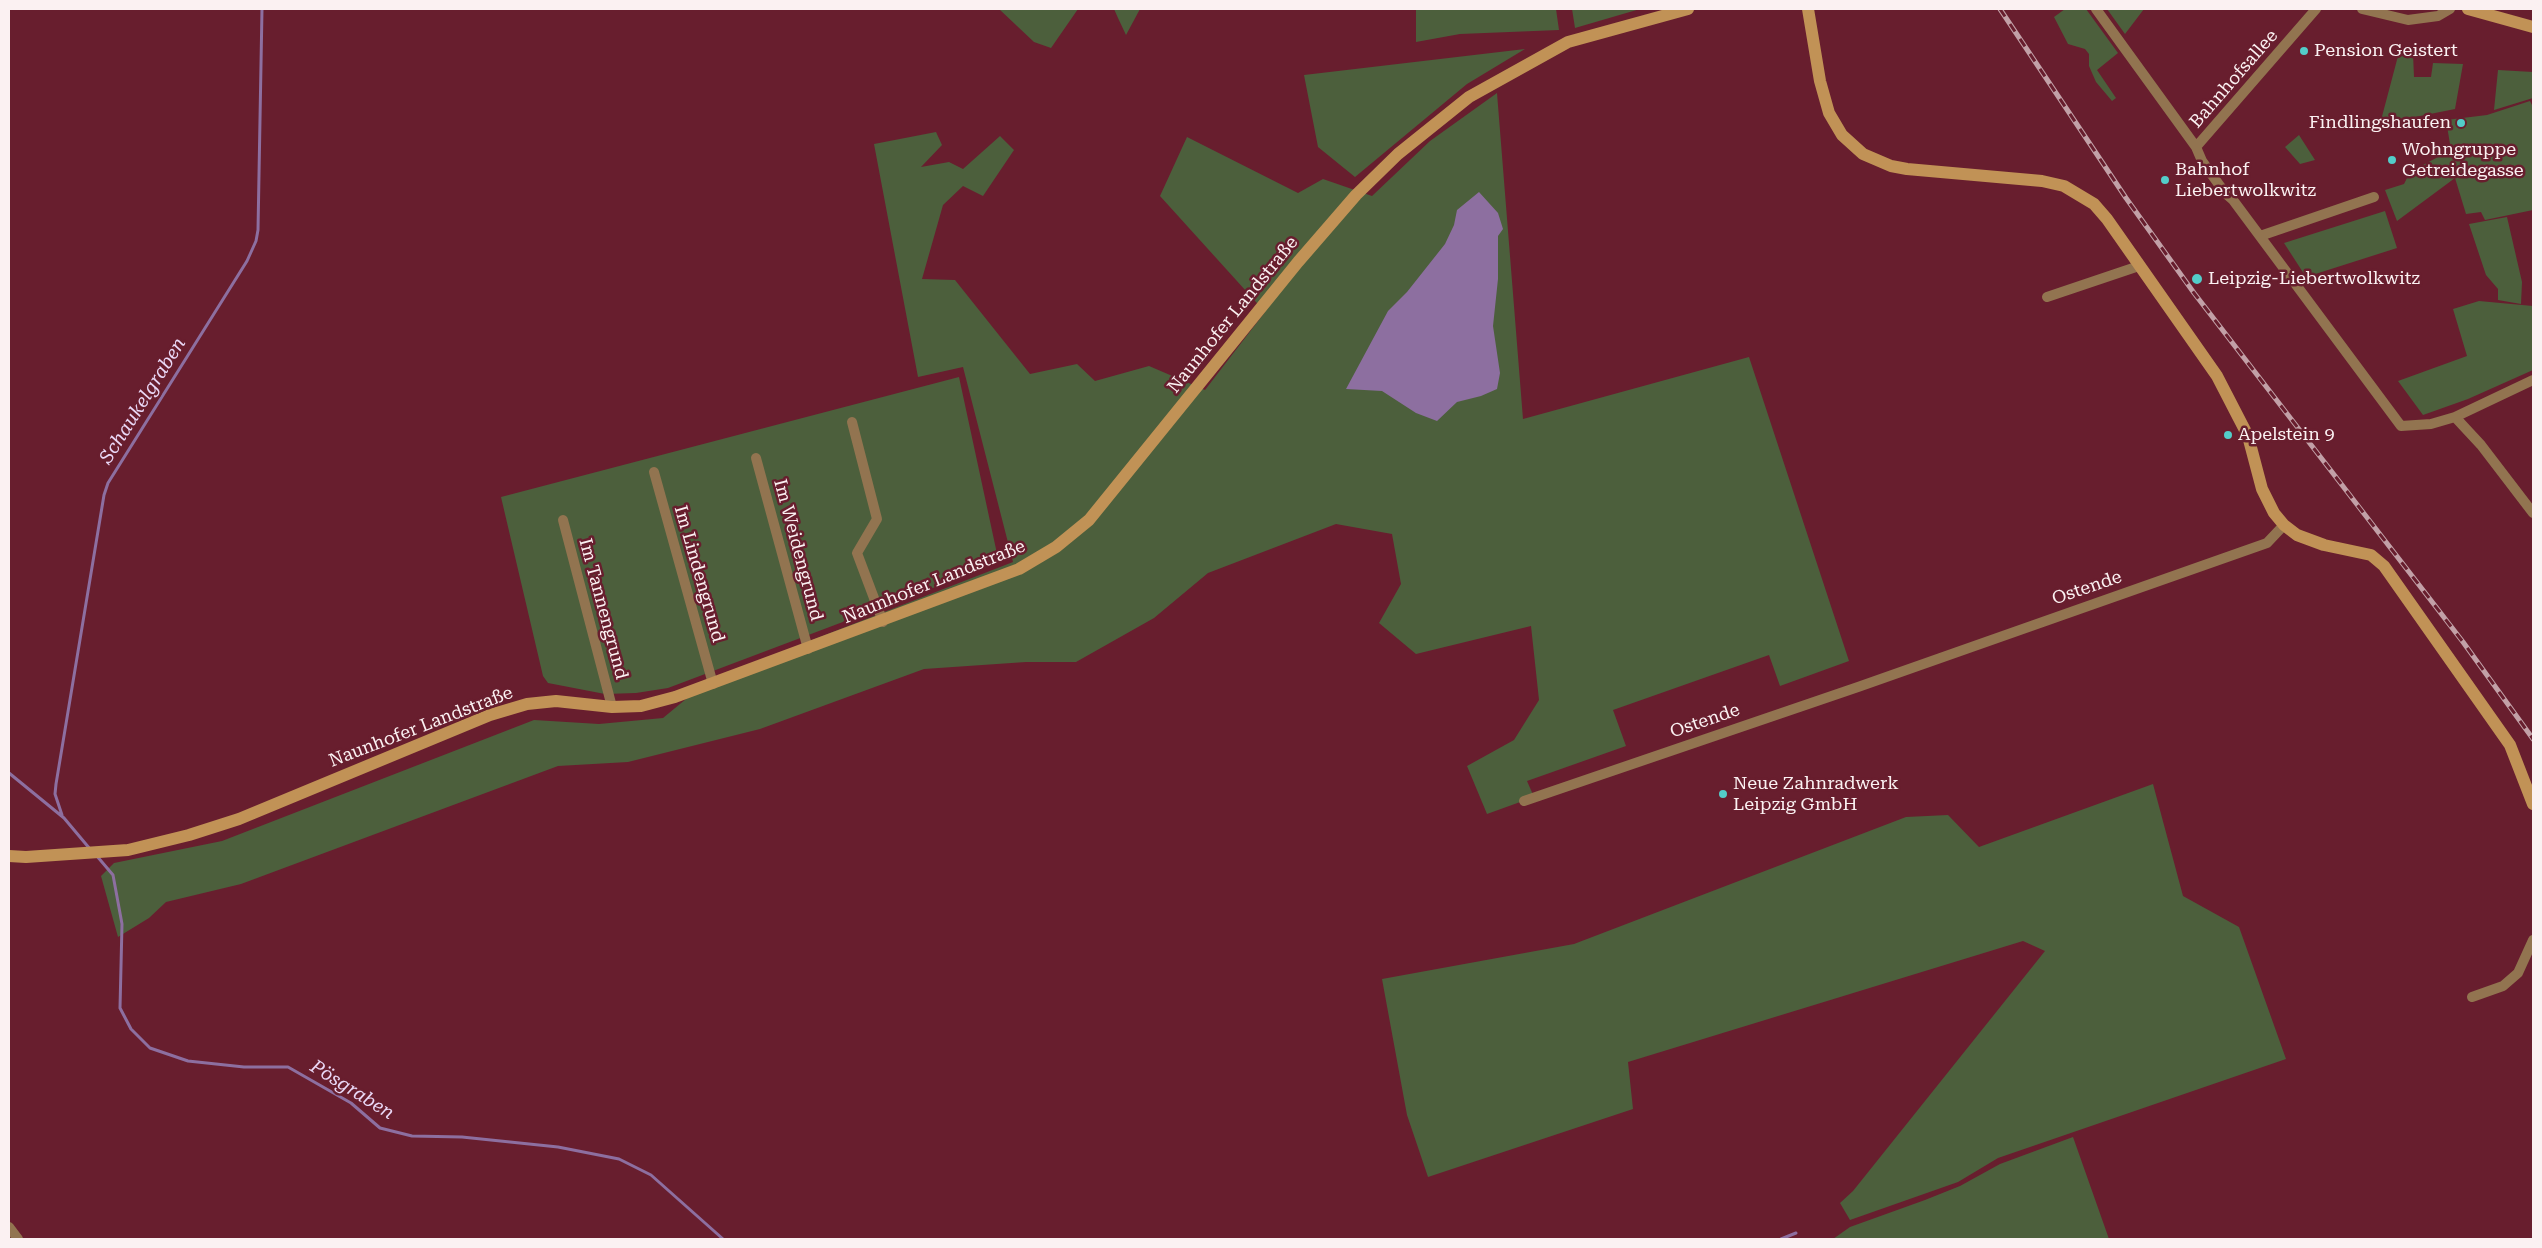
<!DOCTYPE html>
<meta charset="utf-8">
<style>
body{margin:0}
#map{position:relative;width:2542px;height:1248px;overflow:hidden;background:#681e2e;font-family:"Roboto Serif",serif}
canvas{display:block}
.frame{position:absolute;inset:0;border:10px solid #fbf1f2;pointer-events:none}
</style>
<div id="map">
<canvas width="2542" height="1248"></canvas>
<div class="frame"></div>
</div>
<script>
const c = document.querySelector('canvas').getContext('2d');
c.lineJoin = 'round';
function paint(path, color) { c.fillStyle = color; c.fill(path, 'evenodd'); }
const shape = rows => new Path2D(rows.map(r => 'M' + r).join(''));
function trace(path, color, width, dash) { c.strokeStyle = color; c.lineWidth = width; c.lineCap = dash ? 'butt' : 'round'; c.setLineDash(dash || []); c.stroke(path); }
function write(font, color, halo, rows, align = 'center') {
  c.font = font + ' "Roboto Serif",serif'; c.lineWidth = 5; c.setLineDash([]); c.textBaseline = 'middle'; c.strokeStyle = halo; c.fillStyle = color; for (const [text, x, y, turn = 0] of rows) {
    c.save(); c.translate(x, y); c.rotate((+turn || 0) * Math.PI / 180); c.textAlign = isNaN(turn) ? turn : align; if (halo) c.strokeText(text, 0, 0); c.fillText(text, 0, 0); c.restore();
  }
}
paint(shape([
 [999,9,1078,9,1051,48,1034,42],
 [1114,9,1140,9,1126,35,1118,18],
 [1416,9,1556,9,1559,30,1460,34,1416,42],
 [1572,9,1640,9,1575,28],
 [2065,9,2086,9,2118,53,2097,70,2116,98,2112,101,2096,82,2089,66,2089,54,2085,49,2068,44,2054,17],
 [2107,9,2144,9,2125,34],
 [1525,49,1467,84,1355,177,1318,147,1304,75],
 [2413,53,2414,77,2431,77,2433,63,2463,64,2455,109,2380,124,2398,56],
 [2498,70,2533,72,2533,98,2494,110],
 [1497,93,1523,419,1749,357,1849,661,1780,686,1769,655,1613,710,1626,746,1527,781,1534,797,1487,814,1467,766,1514,740,1539,700,1531,626,1416,654,1379,623,1401,584,1392,534,1336,524,1208,573,1154,618,1076,662,1026,662,924,669,760,729,628,762,558,766,241,884,166,902,149,918,118,937,101,876,114,863,222,841,534,720,599,724,663,718,709,680,1013,562,963,367,918,377,874,144,936,132,942,145,921,167,949,162,963,169,1000,136,1014,150,983,196,963,186,943,205,922,279,955,280,1030,374,1077,364,1095,381,1149,366,1205,390,1265,312,1160,196,1187,137,1298,193,1323,179,1372,196,1430,141],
 [2530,101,2533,107,2533,210,2485,220,2481,212,2466,214,2455,178,2397,221,2385,190,2404,184,2410,172,2451,150,2446,120,2487,115],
 [2299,135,2315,160,2300,164,2285,147],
 [2385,211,2397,248,2306,277,2284,243],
 [2507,217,2522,282,2521,304,2498,300,2498,289,2486,275,2469,224],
 [2479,301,2533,306,2533,370,2468,399,2423,415,2398,381,2467,356,2453,309],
 [959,377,999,563,668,688,636,693,605,694,548,683,543,676,501,497],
 [2153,784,2183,896,2239,927,2286,1059,1998,1158,1958,1182,1850,1220,1840,1203,1853,1191,2045,951,2023,941,1628,1062,1633,1109,1428,1177,1407,1115,1382,979,1574,944,1906,817,1948,815,1979,847],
 [2073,1137,2109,1239,1833,1239,1850,1227,1925,1200,1960,1186,2000,1164]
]), '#4c5f3c');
paint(shape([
 [1479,192,1498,213,1503,229,1498,236,1498,279,1493,326,1500,373,1497,389,1481,396,1457,402,1437,421,1416,413,1382,391,1346,389,1388,311,1407,292,1445,244,1454,225,1457,210]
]), '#8d6fa0');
trace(shape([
 [9,773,64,818,90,849],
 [62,815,55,794,56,784,104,495,108,483,247,261,256,241,258,230,262,9],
 [96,855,113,875,122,924,120,1008,131,1029,150,1048,188,1061,244,1067,288,1067,351,1103,380,1128,412,1136,462,1137,558,1147,619,1159,651,1175,723,1239],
 [1781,1239,1796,1233]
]), '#8d6fa0', 3);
trace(shape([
 [2096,9,2196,147,2202,161,2225,193,2233,200,2401,426,2431,424,2455,417,2481,445,2533,513],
 [2362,9,2408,20,2438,16,2450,9],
 [2196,147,2316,9],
 [2260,236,2374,197],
 [2047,297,2139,266],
 [2455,417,2533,380],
 [852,422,877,519,857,553,883,622],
 [756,458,808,649],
 [654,472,713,684],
 [563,520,612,707],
 [1524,801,1858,687,2267,543,2284,525],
 [2472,997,2503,986,2518,973,2533,940],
 [9,1227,18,1239]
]), '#927450', 10);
trace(shape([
 [1808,9,1820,81,1829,113,1842,135,1863,154,1891,166,1907,169,2042,181,2064,186,2094,204,2107,219,2217,376,2248,436,2262,489,2274,513,2284,525,2297,535,2324,545,2371,555,2384,566,2510,745,2533,804],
 [2468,9,2533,27],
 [9,856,26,857,128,850,189,835,239,819,490,715,527,704,556,701,612,707,641,706,675,697,1019,569,1056,547,1089,520,1298,262,1356,195,1398,154,1469,97,1568,42,1688,9]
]), '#c19256', 12);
const rail = shape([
 [2000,9,2126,198,2194,293,2463,642,2533,739]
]);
trace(rail, '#c2a0a7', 5);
trace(rail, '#681e2e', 3, [9]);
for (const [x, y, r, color] of [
 [2304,51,5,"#53cdc9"],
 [2461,123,5,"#53cdc9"],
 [2392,160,5,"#53cdc9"],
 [2165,180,5,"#53cdc9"],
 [2197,279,6,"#53cdc9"],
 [2228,435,5,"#53cdc9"],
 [1723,794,5,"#53cdc9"]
]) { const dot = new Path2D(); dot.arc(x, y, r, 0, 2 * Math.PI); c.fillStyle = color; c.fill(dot); trace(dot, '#681e2e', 2); }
write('18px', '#fbf1f2', '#681e2e', [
 ["Pension Geistert",2314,51],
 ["Findlingshaufen",2451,123,"right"],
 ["Wohngruppe",2402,150],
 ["Getreidegasse",2402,171],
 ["Bahnhof",2175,170],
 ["Liebertwolkwitz",2175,191],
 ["Leipzig-Liebertwolkwitz",2208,279],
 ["Apelstein 9",2238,435],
 ["Neue Zahnradwerk",1733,784],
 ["Leipzig GmbH",1733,805]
], 'left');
write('18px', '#fbf1f2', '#681e2e', [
 ["Bahnhofsallee",2234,79,-49],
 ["Naunhofer Landstraße",1233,315,-51],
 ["Im Weidengrund",798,550,75],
 ["Im Lindengrund",699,574,74],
 ["Naunhofer Landstraße",934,582,-22],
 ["Ostende",2087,588,-19],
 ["Im Tannengrund",603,609,75],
 ["Ostende",1705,721,-19],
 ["Naunhofer Landstraße",421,727,-21]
]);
write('italic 19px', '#ead8f6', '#681e2e', [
 ["Schaukelgraben",143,401,-58],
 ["Pösgraben",352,1090,32]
]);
</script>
